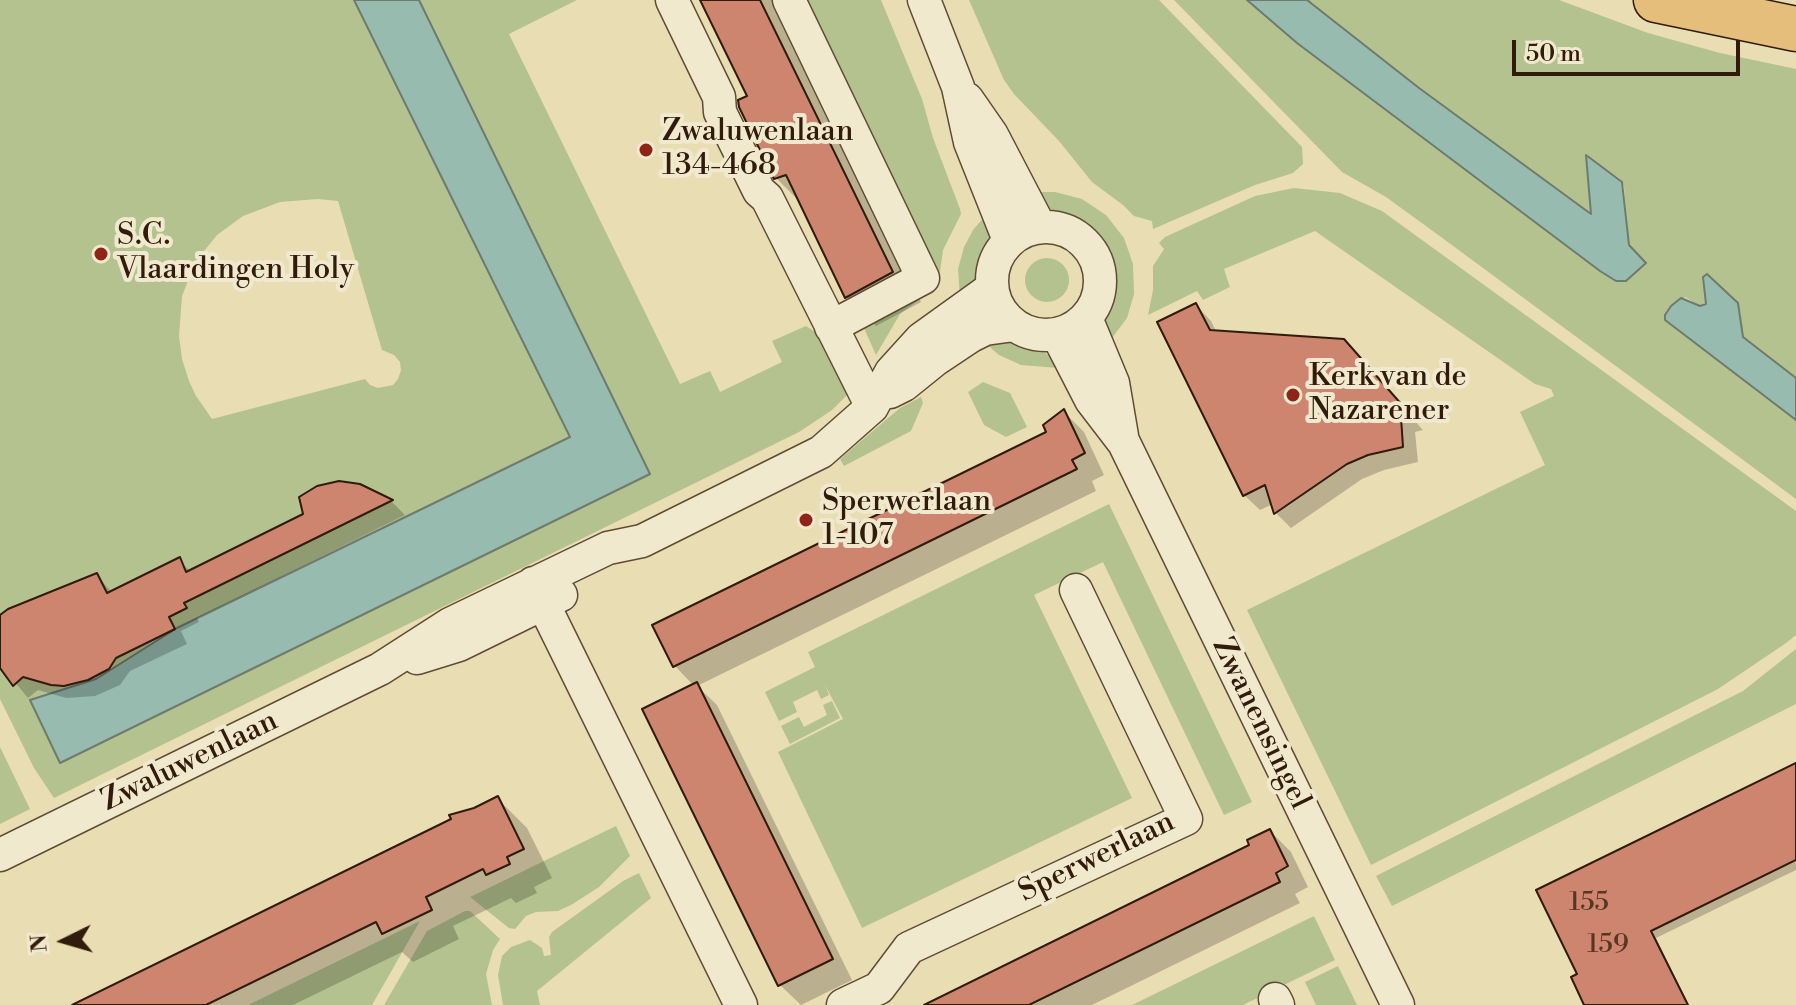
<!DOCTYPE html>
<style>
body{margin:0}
#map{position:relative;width:1796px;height:1005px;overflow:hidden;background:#e9ddb3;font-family:"Libre Bodoni",serif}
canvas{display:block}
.north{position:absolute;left:24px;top:901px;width:80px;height:80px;-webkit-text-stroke:6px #f1e9ce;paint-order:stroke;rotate:265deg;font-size:22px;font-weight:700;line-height:32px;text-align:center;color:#311b0b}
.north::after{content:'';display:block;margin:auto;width:28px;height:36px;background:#311b0b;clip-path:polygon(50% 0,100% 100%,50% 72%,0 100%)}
.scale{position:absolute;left:1512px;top:40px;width:228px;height:36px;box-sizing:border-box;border:4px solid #311b0b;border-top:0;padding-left:10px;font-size:24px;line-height:28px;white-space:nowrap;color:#311b0b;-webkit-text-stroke:6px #f1e9ce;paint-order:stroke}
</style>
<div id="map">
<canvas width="1796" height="1005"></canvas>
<div class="north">N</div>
<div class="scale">50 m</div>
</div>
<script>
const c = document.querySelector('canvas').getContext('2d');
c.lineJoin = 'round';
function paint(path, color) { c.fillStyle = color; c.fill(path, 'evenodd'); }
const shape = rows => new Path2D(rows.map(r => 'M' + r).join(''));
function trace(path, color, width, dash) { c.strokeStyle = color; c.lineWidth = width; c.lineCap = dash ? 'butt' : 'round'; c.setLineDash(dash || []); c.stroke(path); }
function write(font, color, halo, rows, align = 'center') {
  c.font = font + ' "Libre Bodoni",serif'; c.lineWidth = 8; c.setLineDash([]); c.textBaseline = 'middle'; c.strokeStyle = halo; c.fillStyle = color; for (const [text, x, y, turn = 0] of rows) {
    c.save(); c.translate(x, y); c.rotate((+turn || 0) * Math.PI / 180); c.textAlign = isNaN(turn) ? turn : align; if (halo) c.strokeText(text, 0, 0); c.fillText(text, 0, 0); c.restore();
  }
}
paint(shape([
 [0,0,354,0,571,437,177,628,96,679,30,700,45,733,649,474,419,0,577,0,509,34,680,384,710,371,720,392,782,362,772,341,806,326,817,333,848,394,832,410,799,432,54,798,34,768,0,699],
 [318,199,338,201,382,350,394,355,400,362,401,370,398,379,393,385,378,388,370,385,365,379,212,419,196,396,189,381,182,359,179,336,182,296,196,261,217,235,243,216,280,202],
 [799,0,881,0,922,99,933,138,960,209,961,214,943,250,939,279,932,290,900,314,876,355,863,326,921,294],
 [969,0,1159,0,1302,147,1303,164,1293,173,1255,185,1153,229,1152,221,1134,216,1123,205,1092,182,1059,141,1014,94,1004,80],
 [1174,0,1247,0,1328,66,1582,258,1616,281,1627,281,1646,263,1629,246,1624,187,1620,179,1586,156,1592,215,1419,88,1307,0,1559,0,1648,33,1720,53,1796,69,1796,378,1743,337,1740,310,1706,302,1700,306,1685,297,1665,320,1796,420,1796,499,1441,237,1386,197,1342,172],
 [1294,188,1340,193,1382,211,1796,511,1796,635,1786,643,1718,689,1371,865,1247,610,1545,465,1520,412,1554,396,1551,389,1535,384,1315,231,1224,269,1230,287,1203,300,1197,291,1148,315,1153,290,1153,266,1164,249,1159,243,1165,237,1255,196],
 [1035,192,1055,192,1082,199,1106,215,1124,238,1133,264,1134,294,1127,318,1106,346,1102,322,1111,292,1112,273,1108,256,1092,232,1079,222,1047,208],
 [986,215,991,231,988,247,977,279,968,291,960,297,958,269,964,247,973,230],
 '1025 280a22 22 0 1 1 44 0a22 22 0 1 1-44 0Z',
 [1016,339,1041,350,1055,360,1059,368,1021,365,999,355,984,342],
 [983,382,1010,393,1027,427,1006,437,984,425,968,392],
 [921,397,923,403,911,431,844,466,840,459,900,408],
 [1109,504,1252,802,1224,815,1103,562,1034,595,1132,798,862,928,778,752,843,719,825,685,829,695,821,699,817,690,793,702,797,712,779,721,765,692,815,667,808,652],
 [1796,649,1796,704,1392,906,1376,876,1743,691],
 [832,701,840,718,790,744,781,726,799,717,804,727,827,715,823,705],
 [0,747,30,809,0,824],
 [616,826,630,856,599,887,571,905,558,911,536,912,526,916,515,929,509,928,470,897],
 [639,873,651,898,537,991,540,1005,503,1005,498,975,502,956,511,947,530,940,542,948,544,956,551,955,549,937,552,932,623,881],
 [465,911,470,911,500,939,493,950,486,974,492,1005,384,1005,427,931],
 [1314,916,1335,960,1243,1005,1132,1005],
 [420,921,372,1005,248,1005],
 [1338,966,1357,1005,1316,1005,1305,982]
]), '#b4c28f');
const water = shape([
 [354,0,419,0,650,474,60,763,30,700,96,679,177,628,570,437,354,0],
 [1247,0,1307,0,1419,88,1591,214,1586,155,1622,182,1629,245,1646,263,1626,281,1616,281,1600,271,1297,43,1247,0],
 [1707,274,1738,303,1743,337,1796,378,1796,420,1665,320,1665,315,1671,306,1681,298,1700,306,1706,304,1703,277,1707,274]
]);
paint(water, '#97bbaf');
trace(water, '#6e7b6d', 2);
paint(shape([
 [702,0,773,0,921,302,876,326,847,297,802,204,776,178,749,97],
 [1196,305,1211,321,1217,333,1359,357,1423,430,1415,432,1418,462,1384,470,1362,479,1291,528,1276,513,1273,504,1260,510,1244,495],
 [1063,411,1084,432,1104,475,1092,481,1096,491,697,686,717,705,852,980,801,1005,780,985,694,686,675,666,1049,433],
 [360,486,392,502,405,515,197,618,199,622,181,631,187,644,130,671,120,685,95,696,66,698,38,690,28,698,0,664,0,618,97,575,112,593,179,560,191,572],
 [1796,765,1796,870,1656,938,1689,1005,1587,1005,1574,978],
 [498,799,527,828,552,878,534,887,537,893,516,903,511,898,453,926,459,939,413,962,402,952,293,1005,76,1005],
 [1270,831,1291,852,1308,887,1295,894,1300,903,1092,1005,929,1005,1252,846]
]), '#0003');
const building = shape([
 [700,0,760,0,893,272,845,298,786,175,774,179,739,107,738,100,747,96,700,0],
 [1196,303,1210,330,1344,339,1410,414,1401,417,1403,447,1368,455,1347,464,1274,514,1265,485,1243,496,1157,322,1196,303],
 [1064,409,1085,453,1072,460,1077,469,673,667,652,625,1046,432,1043,425,1064,409],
 [339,481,360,484,393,500,184,603,187,608,169,617,175,629,116,658,109,669,88,680,64,686,51,685,23,677,13,686,0,668,0,615,8,609,97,573,107,593,180,557,186,572,303,514,299,497,317,486,339,481],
 [697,682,833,959,778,986,642,709,697,682],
 [1796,763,1796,860,1651,931,1688,1005,1584,1005,1571,977,1577,974,1536,890,1796,763],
 [498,796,524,849,507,857,510,864,486,875,483,869,426,897,432,910,382,934,376,922,206,1005,72,1005,451,819,449,815,474,808,498,796],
 [1270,829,1288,866,1276,873,1280,882,1029,1005,924,1005,1249,845,1247,840,1270,829]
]);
paint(building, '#ce856f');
trace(building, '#311b0b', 2);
const minor = shape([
 [672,0,719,97,720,112,759,191,767,198,872,407],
 [789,0,923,278,831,327],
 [924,0,958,87,970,142,1009,240],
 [967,99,992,135,1040,227],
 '992 281a54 54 0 1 1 108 0a54 54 0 1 1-108 0Z',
 [1086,318,1113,383,1122,436],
 [1057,334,1091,400,1124,443,1398,1005],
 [890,392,904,385,935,360,971,336,985,329,1014,325],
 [533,583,741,1005],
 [417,658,459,645,561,595],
 [0,855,380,669,450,624,608,548,642,541,821,452,872,407,891,372,921,339,992,288],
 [1275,999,1278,1005],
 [843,1005,879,988,909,948,1186,819,1076,590]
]);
const highway = shape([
 [1656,0,1796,29]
]);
trace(minor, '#5f4c35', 35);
trace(highway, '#311b0b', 47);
trace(minor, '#f1e9ce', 32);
trace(highway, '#e4be7a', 44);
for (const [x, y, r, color] of [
 [646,150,8,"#8f2418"],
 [101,254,8,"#8f2418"],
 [1293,395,8,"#8f2418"],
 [806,520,8,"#8f2418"]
]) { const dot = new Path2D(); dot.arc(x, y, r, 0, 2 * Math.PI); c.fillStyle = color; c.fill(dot); trace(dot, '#f1e9ce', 3); }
write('26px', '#583624', null, [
 ["155",1589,904],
 ["159",1608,946]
]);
write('30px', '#311b0b', '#f1e9ce', [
 ["Zwaluwenlaan",662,133],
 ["134-468",662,167],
 ["S.C.",117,237],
 ["Vlaardingen Holy",117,271],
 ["Kerk van de",1309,378],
 ["Nazarener",1309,412],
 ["Sperwerlaan",822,503],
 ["1-107",822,537]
], 'left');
write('30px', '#311b0b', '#f1e9ce', [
 ["Zwanensingel",1260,724,64],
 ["Zwaluwenlaan",190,762,-26],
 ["Sperwerlaan",1097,858,-26]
]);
</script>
